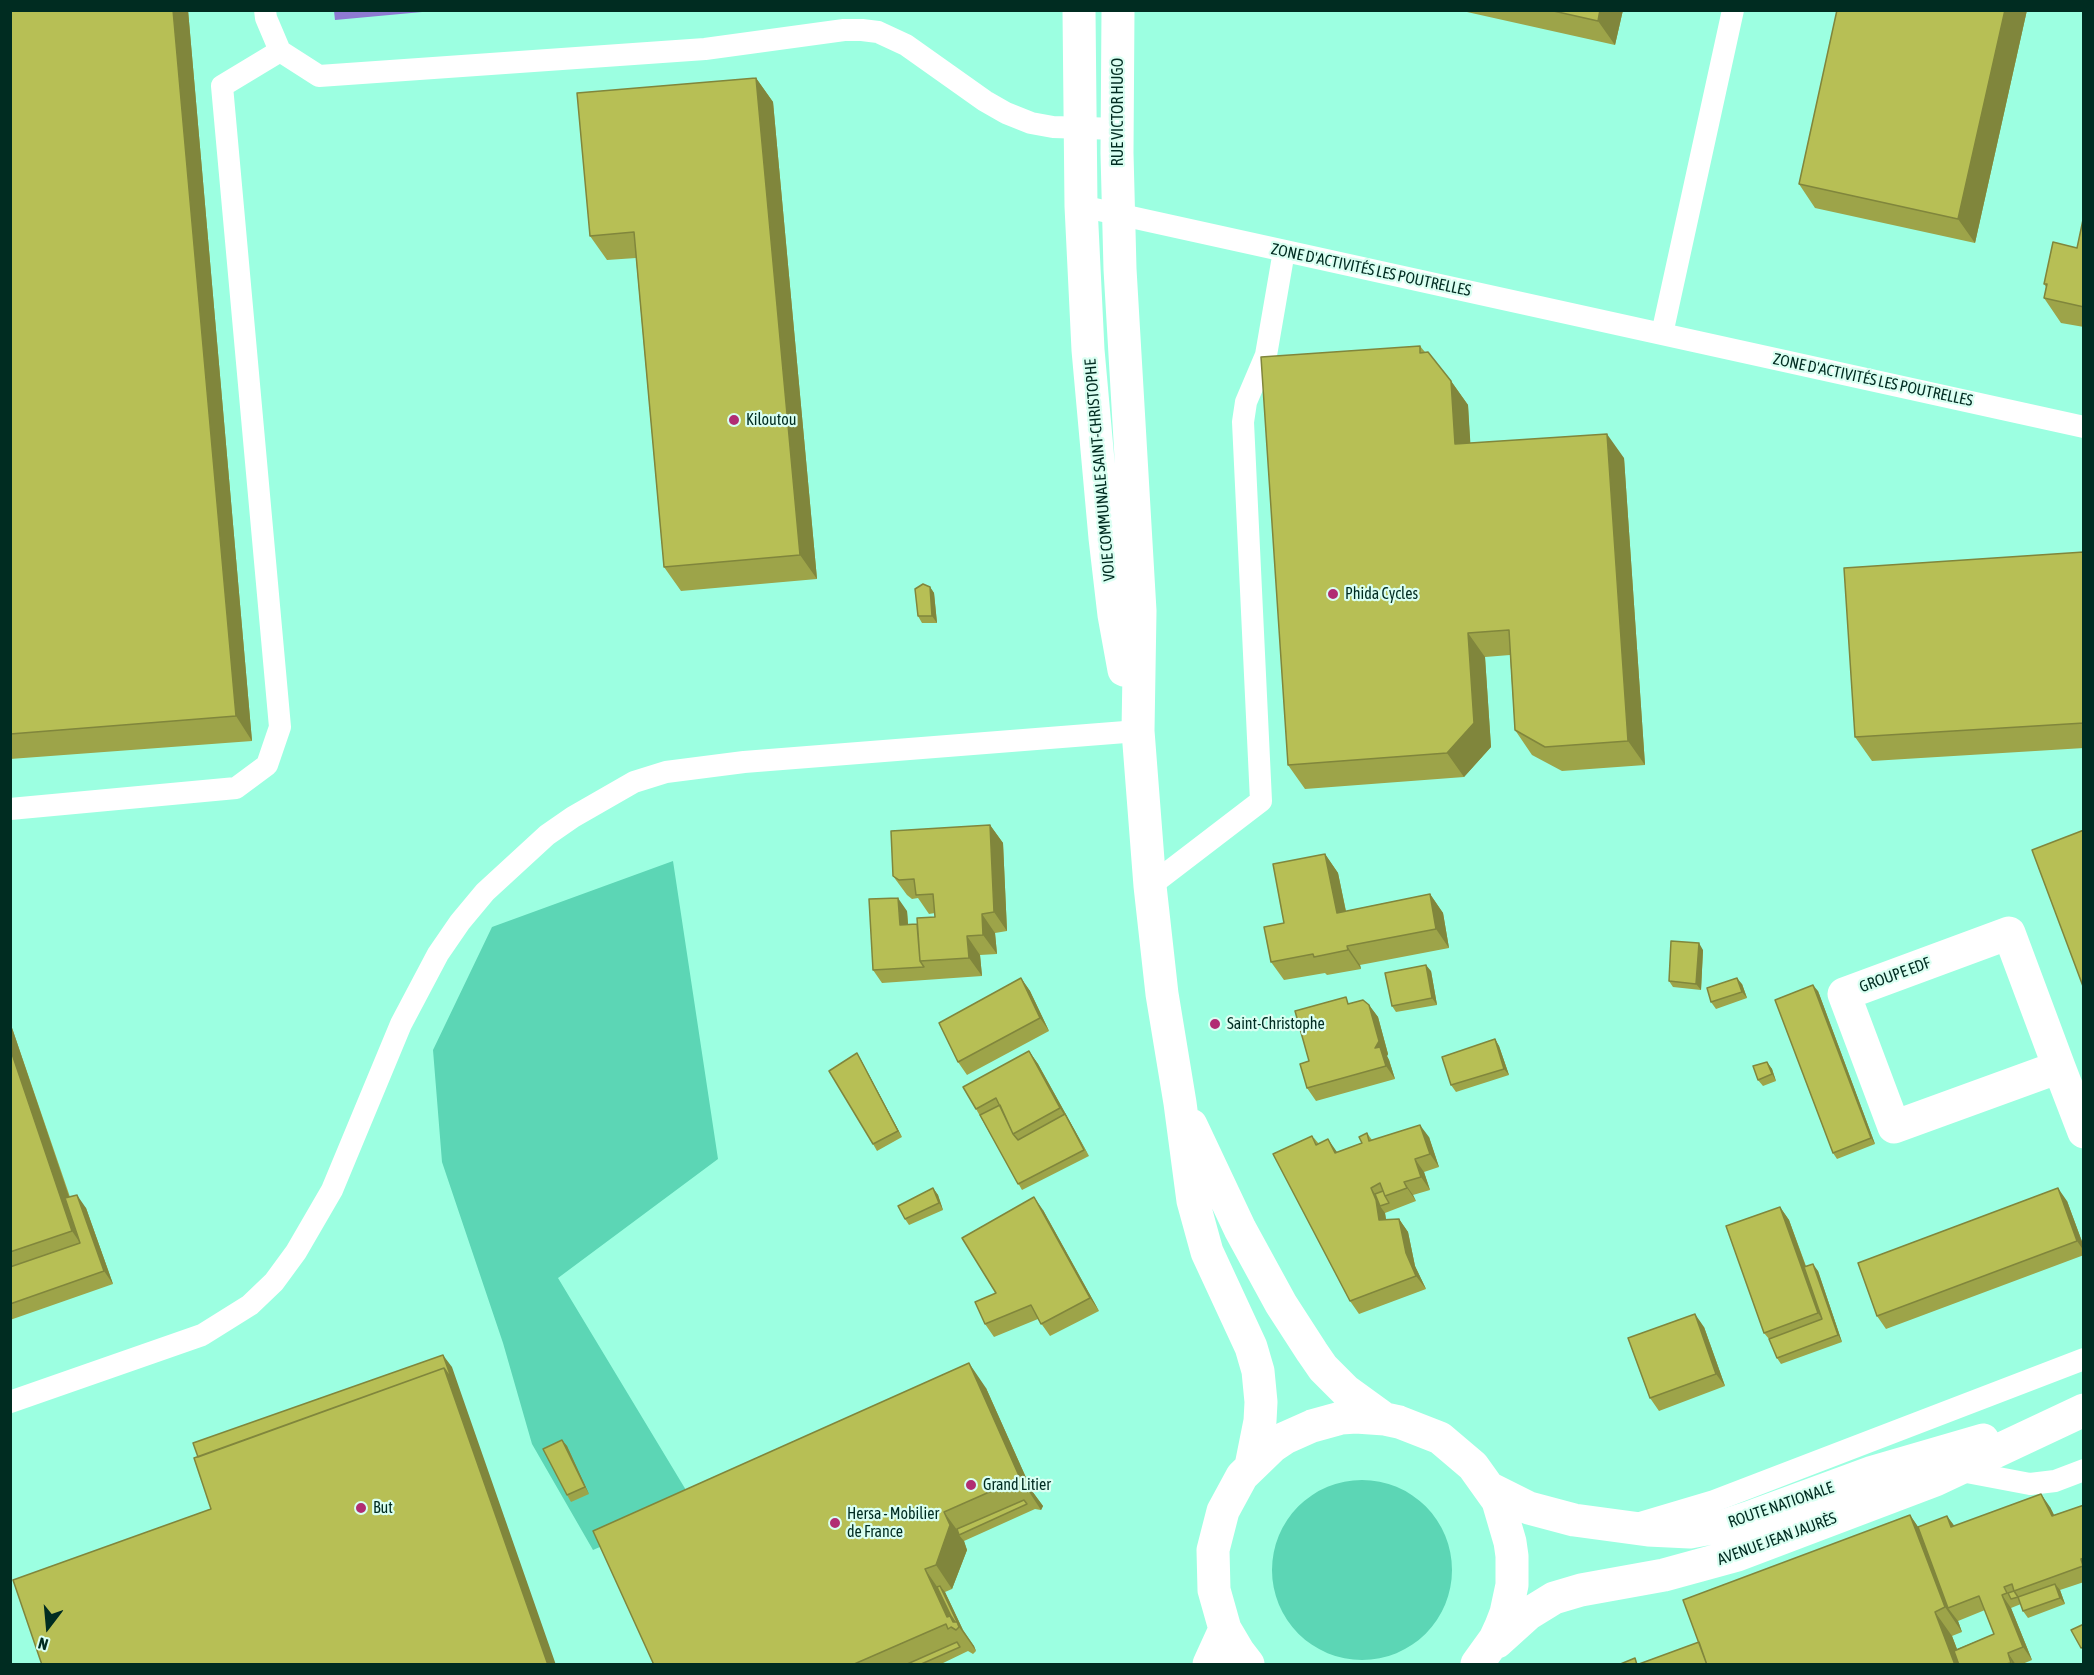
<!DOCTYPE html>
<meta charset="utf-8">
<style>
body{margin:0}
#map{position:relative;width:2094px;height:1675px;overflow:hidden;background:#9cffe1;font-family:"Asap Condensed",sans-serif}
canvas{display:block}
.frame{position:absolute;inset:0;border:12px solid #002c21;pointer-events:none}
.north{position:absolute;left:18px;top:1597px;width:60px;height:60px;-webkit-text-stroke:4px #dafff2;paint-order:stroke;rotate:196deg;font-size:16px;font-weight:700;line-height:24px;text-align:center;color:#002c21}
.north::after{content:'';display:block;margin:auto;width:21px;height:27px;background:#002c21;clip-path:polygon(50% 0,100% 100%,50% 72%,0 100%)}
</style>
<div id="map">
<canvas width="2094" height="1675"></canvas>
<div class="frame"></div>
<div class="north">N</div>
</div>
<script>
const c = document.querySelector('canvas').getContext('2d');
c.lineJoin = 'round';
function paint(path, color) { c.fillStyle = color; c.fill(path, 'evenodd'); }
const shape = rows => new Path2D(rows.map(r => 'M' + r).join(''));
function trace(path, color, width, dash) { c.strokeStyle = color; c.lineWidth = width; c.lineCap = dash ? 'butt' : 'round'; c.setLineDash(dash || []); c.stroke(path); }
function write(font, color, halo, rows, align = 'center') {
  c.font = font + ' "Asap Condensed",sans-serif'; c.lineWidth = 4.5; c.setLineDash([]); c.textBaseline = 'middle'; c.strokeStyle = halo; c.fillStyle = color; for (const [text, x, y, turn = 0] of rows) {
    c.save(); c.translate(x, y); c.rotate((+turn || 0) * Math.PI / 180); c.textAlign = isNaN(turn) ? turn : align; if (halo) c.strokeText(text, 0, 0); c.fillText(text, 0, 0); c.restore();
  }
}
paint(shape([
 [673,861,718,1159,558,1278,695,1505,593,1550,532,1444,503,1343,442,1162,433,1050,492,927],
 '1272 1570a90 90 0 1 1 180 0a90 90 0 1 1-180 0Z'
]), '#5cd6b5');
paint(shape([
 [334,11,334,10,433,11,335,20]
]), '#8e7ad2');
trace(shape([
 [265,10,266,18,280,51,319,76,705,49,844,30,862,30,878,32,906,45,985,101,1006,113,1031,123,1053,127,1118,129],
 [1081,206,2084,427],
 [1662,334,1733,10],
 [10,809,236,788,267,765,280,727,222,86,280,51],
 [1150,886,1261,801,1243,422,1246,402,1266,355,1284,251],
 [10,1402,202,1335,250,1305,274,1282,296,1252,332,1190,401,1024,438,954,460,922,485,892,547,835,573,817,634,782,666,772,744,762,1138,731],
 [1956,1470,2030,1484,2055,1481,2084,1470],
 [1640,1523,1714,1501,2084,1359]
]), '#fff', 22);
trace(shape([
 [2059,1067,1894,1127,1844,994,2009,933,2059,1067,2084,1132]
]), '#fff', 33);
trace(shape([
 [1079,10,1081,206,1088,350,1105,538,1114,615,1124,670],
 [1118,10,1117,153,1120,269,1140,611,1138,731,1150,886,1162,994,1180,1103,1193,1201,1207,1252,1251,1347,1258,1371,1261,1402,1260,1421,1251,1466],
 [1191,1125,1240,1229,1281,1304,1312,1352,1323,1368,1345,1390,1385,1419],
 [1491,1489,1529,1508,1574,1520,1648,1530,1690,1532,1727,1525,1748,1518,1873,1472,1983,1440],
 [1497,1642,1528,1614,1554,1598,1581,1590,1664,1575,1737,1555,1935,1480,2084,1410],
 [1209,1664,1225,1629],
 [1248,1664,1238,1651,1225,1629,1214,1590,1213,1550,1223,1511,1242,1476,1273,1446,1285,1438,1312,1426,1341,1418,1356,1417,1385,1419,1399,1422,1440,1438,1473,1466,1498,1501,1510,1542,1512,1556,1512,1585,1506,1613,1501,1626,1495,1639,1477,1664]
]), '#fff', 33);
paint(shape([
 [10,10,188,10,252,741,10,759],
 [1458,10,1623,10,1615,45],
 [1837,10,2027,10,1975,243,1815,208,1799,184],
 [756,78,773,102,817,579,681,591,664,567,636,258,607,260,590,236],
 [2084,215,2084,327,2061,323,2044,298,2046,287,2044,284,2077,248],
 [1420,346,1425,352,1451,381,1468,405,1470,443,1624,458,1645,765,1562,771,1532,755,1515,730,1510,655,1485,657,1491,747,1464,777,1305,789,1288,765],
 [2084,552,2084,748,1872,761,1855,737],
 [930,587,934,593,937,623,922,623,918,616],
 [990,825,1003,843,1007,931,995,933,997,954,980,955,982,976,882,983,873,970,907,911,908,924,917,924,935,917,935,913,929,914,918,898,912,899,907,895,893,876],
 [1325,854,1338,873,1346,911,1430,894,1443,913,1449,948,1360,965,1361,969,1327,975,1325,973,1284,980,1271,962,1284,923],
 [1703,950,1701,990,1673,987,1669,981],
 [1431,971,1437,1005,1396,1012,1392,1006],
 [1021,978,1030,991,1049,1031,967,1075,958,1062],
 [1742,984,1747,998,1716,1009,1711,1002],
 [1818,991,1875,1144,1837,1159,1833,1153],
 [1351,1003,1369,1005,1378,1017,1388,1054,1387,1056,1389,1060,1395,1079,1316,1101,1307,1088,1309,1061],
 [10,1022,70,1197,86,1208,113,1284,10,1320],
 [1495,1039,1499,1046,1509,1075,1456,1092,1451,1085],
 [1029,1051,1038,1064,1089,1156,1022,1190,976,1109],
 [857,1053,861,1060,902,1137,877,1151,873,1144],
 [1767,1062,1772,1069,1776,1081,1763,1086,1758,1080],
 [1367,1133,1372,1140,1429,1137,1439,1167,1424,1172,1430,1190,1413,1195,1416,1201,1385,1213,1386,1219,1399,1219,1408,1232,1415,1266,1426,1289,1359,1314,1350,1301,1313,1138,1314,1138,1319,1144,1337,1152,1362,1143],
 [933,1188,938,1195,943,1210,909,1225,905,1219],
 [2067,1201,2084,1247,2084,1255,1886,1329,1877,1316],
 [1780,1207,1789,1220,1806,1266,1818,1271,1842,1342,1781,1364,1777,1358,1769,1339,1764,1333],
 [1043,1210,1099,1311,1050,1336,1038,1319,994,1337,985,1324,996,1293],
 [1704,1327,1725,1386,1659,1411,1650,1398],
 [986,1388,1032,1491,1043,1506,1041,1510,1035,1509,964,1541,967,1550,952,1589,945,1592,963,1630,974,1646,976,1651,973,1654,968,1651,939,1665,654,1665],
 [562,1440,567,1446,589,1494,571,1502,567,1495],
 [2084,1505,2084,1582,2060,1590,2065,1604,2028,1618,2023,1611,2021,1604,2011,1608,2032,1660,2020,1665,1618,1665,1639,1664,1699,1642,1910,1515,1918,1527,1947,1516,1954,1526,2050,1507,2054,1515],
 [1985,1610,1994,1634,1957,1649,1952,1636,1962,1632,1958,1621]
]), '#9da449');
paint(shape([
 [173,10,188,10,252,741,236,716],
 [1600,10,1623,10,1615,45,1598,21],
 [2005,10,2027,10,1975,243,1958,219],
 [756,78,773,102,817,579,800,555],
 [1451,381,1468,405,1472,469,1455,444],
 [1607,434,1624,458,1645,765,1628,741],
 [930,587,934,593,937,623,932,616],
 [1468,633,1485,657,1491,747,1464,777,1447,753],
 [990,825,1003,843,1007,931,994,912],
 [1325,854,1338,873,1350,932,1337,913],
 [1430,894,1443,913,1449,948,1436,929],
 [898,898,907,911,909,938,900,925],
 [982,914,995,933,997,954,983,935],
 [967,936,980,955,982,976,969,958],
 [1699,943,1703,950,1701,990,1696,984],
 [1347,946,1360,965,1361,969,1348,950],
 [1426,965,1431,971,1437,1005,1432,998],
 [1021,978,1030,991,1049,1031,1040,1018],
 [1737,978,1742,984,1747,998,1742,992],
 [1813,985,1818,991,1875,1144,1871,1138],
 [1369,1005,1378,1017,1388,1054,1387,1056,1389,1060,1395,1079,1386,1066,1375,1048],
 [10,1022,89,1256,72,1231,10,1048],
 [1495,1039,1499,1046,1509,1075,1504,1069],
 [1029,1051,1038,1064,1089,1156,1060,1108],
 [857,1053,861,1060,902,1137,898,1131],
 [1767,1062,1772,1069,1776,1081,1772,1074],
 [1420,1125,1429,1137,1439,1167,1430,1154],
 [1328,1139,1337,1152,1344,1166,1335,1153],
 [1415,1159,1424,1172,1430,1190,1421,1177],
 [1404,1182,1413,1195,1416,1201,1407,1188],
 [933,1188,938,1195,943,1210,939,1203],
 [1371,1188,1380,1201,1380,1206,1385,1213,1388,1233,1379,1220],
 [2058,1188,2067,1201,2084,1247,2084,1251,2077,1241],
 [77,1195,86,1208,113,1284,104,1271],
 [1034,1197,1043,1210,1099,1311,1090,1298],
 [1780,1207,1789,1220,1827,1326,1818,1313],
 [1399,1219,1408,1232,1415,1266,1426,1289,1416,1276,1406,1253],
 [1813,1264,1818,1271,1842,1342,1838,1335],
 [1695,1314,1704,1327,1725,1386,1716,1374],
 [443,1355,452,1367,461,1393,556,1665,548,1665,444,1368],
 [969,1363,986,1388,1032,1491,1043,1506,1041,1510,1020,1478],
 [562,1440,567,1446,589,1494,585,1487],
 [2041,1494,2050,1507,2061,1529,2052,1516],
 [944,1512,960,1534,959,1535,964,1541,967,1550,952,1589,936,1565],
 [1910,1515,1927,1540,1948,1608,1958,1621,1962,1632,1945,1607],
 [1947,1516,1956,1528,1951,1527],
 [925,1569,942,1594,959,1628,947,1617],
 [2055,1584,2060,1590,2065,1604,2060,1598],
 [940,1586,945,1592,963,1630,974,1646,976,1651,959,1627],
 [2002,1595,2011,1608,2032,1660,2023,1647],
 [1935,1612,1952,1636,1963,1665,1955,1665],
 [2008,1653,2016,1665,2013,1665]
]), '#80863c');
const building = shape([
 [10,10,173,10,236,716,10,734,10,10],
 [1549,10,1600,10,1598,21,1549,10],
 [1837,10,2005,10,1958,219,1799,184,1837,10],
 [756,78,800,555,664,567,634,232,590,236,577,93,756,78],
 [2084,215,2084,307,2044,298,2047,284,2044,284,2053,242,2077,248,2084,215],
 [1420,346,1420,353,1428,352,1451,381,1455,444,1607,434,1628,741,1545,747,1515,730,1509,630,1468,633,1474,723,1447,753,1288,765,1261,357,1420,346],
 [2084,552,2084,723,1855,737,1844,568,2084,552],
 [923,584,930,587,932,616,918,616,915,589,923,584],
 [990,825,994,912,982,914,983,935,967,936,969,958,920,961,917,918,935,917,933,894,916,895,914,879,899,880,893,876,891,831,990,825],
 [2084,830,2084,989,2032,850,2084,830],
 [1325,854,1337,913,1430,894,1436,929,1347,946,1348,950,1314,957,1313,954,1271,962,1264,927,1284,923,1273,864,1325,854],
 [898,898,900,925,917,924,920,961,924,967,873,970,869,899,898,898],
 [1671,941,1699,943,1696,984,1669,981,1671,941],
 [1426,965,1432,998,1392,1006,1385,973,1426,965],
 [1021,978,1040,1018,958,1062,939,1023,1021,978],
 [1737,978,1742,992,1711,1002,1707,988,1737,978],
 [1813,985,1871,1138,1833,1153,1775,1000,1813,985],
 [1346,997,1348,1004,1363,1000,1369,1005,1379,1041,1375,1048,1380,1047,1386,1066,1307,1088,1300,1064,1309,1061,1295,1011,1346,997],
 [1495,1039,1504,1069,1451,1085,1442,1057,1495,1039],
 [10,1048,72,1231,10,1252,10,1048],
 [1029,1051,1060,1108,1013,1134,996,1098,976,1109,963,1087,1029,1051],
 [857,1053,898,1131,873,1144,829,1071,857,1053],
 [1767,1062,1772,1074,1758,1080,1753,1066,1767,1062],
 [1000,1105,1013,1134,1018,1140,1065,1114,1084,1150,1018,1184,980,1115,1000,1105],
 [1420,1125,1430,1154,1415,1159,1421,1177,1404,1182,1407,1188,1385,1196,1380,1183,1371,1188,1376,1200,1379,1220,1399,1219,1406,1253,1416,1276,1350,1301,1273,1154,1312,1136,1316,1145,1328,1139,1335,1153,1362,1143,1359,1137,1367,1133,1369,1141,1420,1125],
 [933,1188,939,1203,905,1219,898,1206,933,1188],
 [2058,1188,2077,1241,1877,1316,1858,1263,2058,1188],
 [1383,1191,1385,1196,1389,1203,1380,1206,1375,1194,1383,1191],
 [77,1195,104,1271,10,1304,10,1267,80,1243,65,1198,77,1195],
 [1034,1197,1090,1298,1041,1324,1031,1305,985,1324,975,1302,996,1293,962,1238,1034,1197],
 [1780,1207,1818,1313,1764,1333,1726,1226,1780,1207],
 [1813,1264,1838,1335,1777,1358,1769,1339,1822,1319,1804,1267,1813,1264],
 [1695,1314,1716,1374,1650,1398,1628,1338,1695,1314],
 [443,1355,452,1380,444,1368,198,1457,193,1443,443,1355],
 [969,1363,1020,1478,1023,1478,1026,1482,1024,1486,1018,1485,1014,1487,1012,1482,944,1512,950,1525,936,1565,925,1569,947,1617,950,1616,953,1622,957,1622,959,1627,956,1630,951,1627,948,1629,946,1624,852,1665,654,1665,593,1531,969,1363],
 [444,1368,548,1665,42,1665,13,1580,211,1509,194,1458,444,1368],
 [562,1440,585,1487,567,1495,543,1449,562,1440],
 [2041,1494,2052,1516,2084,1505,2084,1558,2081,1559,2083,1566,2014,1591,2012,1584,2004,1587,2007,1593,2002,1595,2023,1647,2008,1653,2011,1663,2006,1664,2006,1665,1959,1665,1954,1651,1994,1634,1979,1596,1948,1608,1918,1527,1947,1516,1951,1527,2041,1494],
 [1024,1500,1027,1504,959,1535,957,1529,1024,1500],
 [1910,1515,1945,1607,1935,1612,1955,1665,1707,1665,1683,1600,1910,1515],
 [2055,1584,2060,1598,2023,1611,2018,1597,2055,1584],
 [940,1586,958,1624,957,1622,955,1622,951,1616,937,1587,940,1586],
 [2014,1591,2018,1597,2011,1599,2008,1593,2014,1591],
 [2084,1624,2084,1647,2081,1648,2071,1630,2084,1624],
 [957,1642,960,1647,919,1665,905,1665,957,1642],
 [1699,1642,1707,1665,1639,1665,1639,1664,1699,1642],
 [1635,1658,1637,1665,1618,1665,1635,1658]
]);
paint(building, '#b7bf55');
trace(building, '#80863c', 1.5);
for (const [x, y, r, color] of [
 [734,420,6,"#b12d73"],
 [1333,594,6,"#b12d73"],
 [1215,1024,6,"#b12d73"],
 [971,1485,6,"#b12d73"],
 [361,1508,6,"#b12d73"],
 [835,1523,6,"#b12d73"]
]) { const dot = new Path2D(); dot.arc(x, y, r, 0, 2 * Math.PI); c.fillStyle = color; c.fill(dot); trace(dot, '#dafff2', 2); }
write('16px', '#002c21', '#dafff2', [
 ["RUE VICTOR HUGO",1118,112,-90],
 ["ZONE D'ACTIVITÉS LES POUTRELLES",1371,270,12],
 ["ZONE D'ACTIVITÉS LES POUTRELLES",1873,380,12],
 ["VOIE COMMUNALE SAINT-CHRISTOPHE",1100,470,-95],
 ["GROUPE EDF",1895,975,-20],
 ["ROUTE NATIONALE",1781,1505,-19],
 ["AVENUE JEAN JAURÈS",1777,1539,-20]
]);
write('16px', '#002c21', '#dafff2', [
 ["Kiloutou",746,420],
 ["Phida Cycles",1345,594],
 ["Saint-Christophe",1227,1024],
 ["Grand Litier",983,1485],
 ["But",373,1508],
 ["Hersa - Mobilier",847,1514],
 ["de France",847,1532]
], 'left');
</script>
